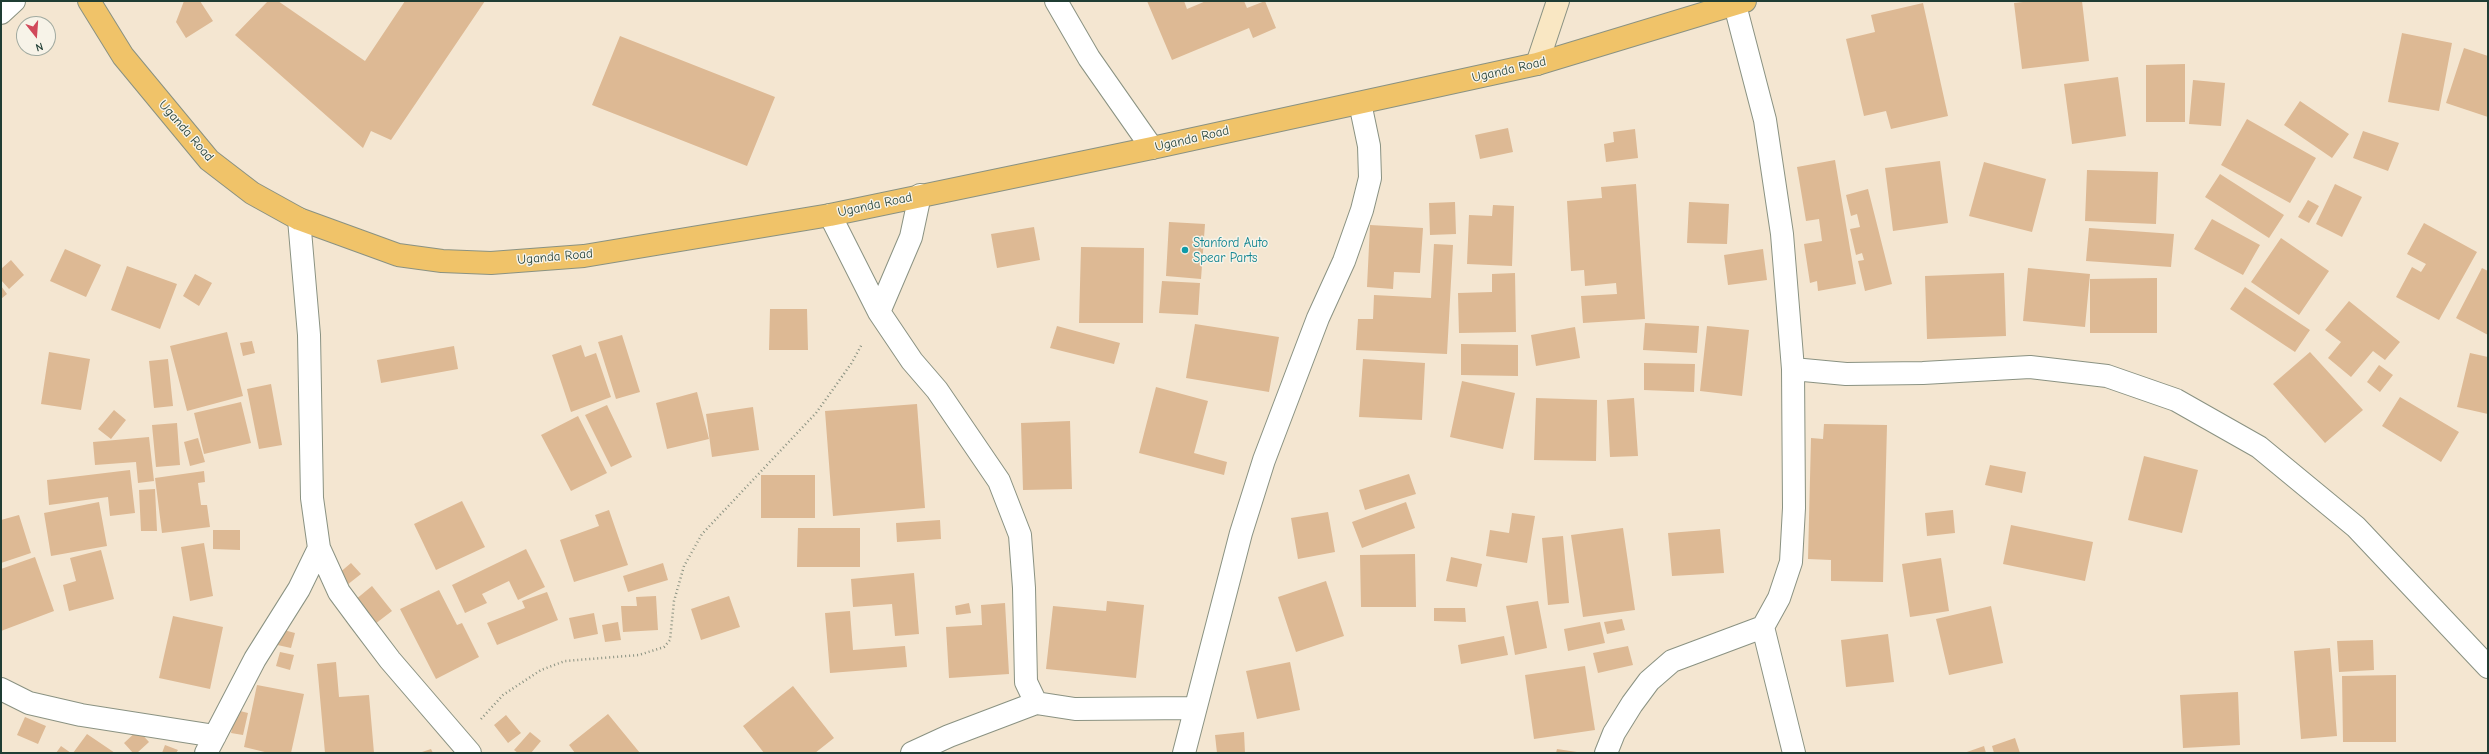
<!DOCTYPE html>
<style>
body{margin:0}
#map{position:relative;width:2489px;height:754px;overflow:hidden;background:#f4e6d1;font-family:"Comic Neue",sans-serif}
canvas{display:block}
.frame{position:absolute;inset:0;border:2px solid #1f3d34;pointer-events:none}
.north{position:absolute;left:16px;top:16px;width:40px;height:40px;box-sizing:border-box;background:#f7f3e8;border:1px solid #a1aaa0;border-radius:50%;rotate:163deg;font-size:11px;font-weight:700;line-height:16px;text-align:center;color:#1f3d34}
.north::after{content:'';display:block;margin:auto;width:14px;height:18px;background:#d1495b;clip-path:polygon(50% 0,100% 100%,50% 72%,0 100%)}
</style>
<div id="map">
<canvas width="2489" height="754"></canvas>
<div class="frame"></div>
<div class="north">N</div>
</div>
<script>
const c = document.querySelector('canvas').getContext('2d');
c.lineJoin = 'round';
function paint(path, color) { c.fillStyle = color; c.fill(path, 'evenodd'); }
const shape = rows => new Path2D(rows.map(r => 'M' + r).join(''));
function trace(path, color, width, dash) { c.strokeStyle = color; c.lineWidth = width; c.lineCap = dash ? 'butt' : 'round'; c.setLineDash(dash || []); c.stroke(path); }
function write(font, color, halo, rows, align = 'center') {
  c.font = font + ' "Comic Neue",sans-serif'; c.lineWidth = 3; c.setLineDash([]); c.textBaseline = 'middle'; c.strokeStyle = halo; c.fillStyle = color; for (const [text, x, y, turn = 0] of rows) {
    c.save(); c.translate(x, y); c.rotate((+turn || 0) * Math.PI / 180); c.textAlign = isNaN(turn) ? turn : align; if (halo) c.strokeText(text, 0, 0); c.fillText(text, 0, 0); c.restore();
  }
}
paint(shape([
 [184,1,200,1,213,21,186,38,176,22],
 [268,1,278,1,365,61,405,1,485,1,391,140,371,131,363,148,235,35],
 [1147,1,1184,1,1187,9,1206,1,1244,1,1247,8,1265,1,1276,28,1253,38,1249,28,1172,60],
 [2032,1,2082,1,2089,61,2022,69,2014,3],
 [1923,3,1948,116,1891,129,1886,111,1864,116,1846,39,1875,32,1871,15],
 [2402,33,2452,43,2439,111,2388,102],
 [620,36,775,97,747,166,592,105],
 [2464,48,2488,56,2488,117,2446,103],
 [2185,64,2185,122,2146,122,2146,65],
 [2118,77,2126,136,2072,144,2064,84],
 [2193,80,2225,83,2221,126,2189,124],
 [2300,101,2349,134,2332,158,2284,125],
 [2247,119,2316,158,2290,203,2221,165],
 [1508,128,1513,152,1480,159,1475,135],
 [1635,129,1638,158,1606,162,1604,144,1614,142,1613,132],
 [2363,131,2399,143,2388,171,2353,158],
 [1835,160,1856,284,1818,291,1817,281,1810,283,1804,244,1822,241,1819,219,1806,221,1797,167],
 [1940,161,1948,223,1893,231,1885,168],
 [1984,162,2046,179,2032,232,1969,216],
 [2087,170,2158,172,2156,224,2085,221],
 [2220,174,2284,215,2269,238,2205,197],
 [1636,184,1645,319,1583,323,1581,296,1617,294,1616,283,1585,286,1584,270,1571,271,1567,201,1602,198,1601,187],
 [2335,184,2362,197,2342,237,2316,224],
 [1868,189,1892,284,1865,291,1858,261,1864,260,1862,253,1856,255,1850,229,1860,227,1857,214,1851,216,1846,195],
 [2308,200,2319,206,2309,223,2298,217],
 [1455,202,1456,234,1430,235,1429,203],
 [1689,202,1729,204,1727,244,1687,243],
 [1493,205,1514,206,1512,266,1467,264,1469,215,1492,216],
 [2212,219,2260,245,2243,275,2194,249],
 [1169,222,1205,224,1201,279,1166,276],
 [2424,223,2477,252,2439,320,2396,297,2412,267,2421,272,2426,264,2407,254],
 [1370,225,1423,228,1420,273,1394,272,1393,289,1367,287],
 [1034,227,1040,260,997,268,991,234],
 [2089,228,2174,234,2171,267,2086,261],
 [2281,238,2329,271,2299,315,2251,282],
 [1434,244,1453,245,1447,354,1356,350,1358,319,1373,319,1374,295,1431,298],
 [1081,247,1144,248,1143,323,1079,323],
 [65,249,101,265,86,297,50,281],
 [1763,249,1767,280,1728,285,1724,255],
 [11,260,24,275,9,289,1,280,1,269],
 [127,266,177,284,160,329,111,310],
 [2028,268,2090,274,2085,327,2023,321],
 [2482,268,2488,271,2488,335,2456,318],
 [1515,273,1516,332,1459,333,1458,293,1492,292,1492,274],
 [2004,273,2006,336,1927,339,1925,276],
 [195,274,212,283,199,306,183,296],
 [2157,278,2157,333,2090,333,2090,279],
 [1162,281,1200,283,1198,315,1159,313],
 [1,286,7,294,1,299],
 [2245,287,2310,330,2295,352,2230,309],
 [2349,301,2400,342,2385,360,2373,351,2351,377,2328,358,2341,342,2325,330],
 [770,309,807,309,808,350,769,350],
 [1645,323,1699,326,1697,353,1643,350],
 [1195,324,1279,337,1269,392,1186,378],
 [1057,326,1120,343,1114,364,1050,348],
 [1707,326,1749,330,1742,396,1700,391],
 [1575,327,1580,358,1536,366,1531,335],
 [227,332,243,396,187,411,170,346],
 [622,335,640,392,616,399,598,342],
 [252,341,255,353,243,356,240,343],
 [1461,344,1518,345,1518,376,1461,375],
 [581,345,585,357,596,353,611,397,571,412,552,355],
 [454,346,458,369,381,383,377,360],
 [49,352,90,359,81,410,41,404],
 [2310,352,2363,410,2325,443,2273,384],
 [2470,353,2488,357,2488,414,2457,407],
 [168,359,173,406,154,408,149,361],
 [1363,359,1425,363,1422,420,1359,417],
 [1644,363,1695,364,1694,392,1644,390],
 [2379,365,2393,375,2380,392,2367,382],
 [1462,381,1515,393,1503,449,1450,437],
 [271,384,282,445,259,449,247,389],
 [1156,387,1208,401,1194,453,1227,462,1224,475,1139,453],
 [697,392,709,439,667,449,656,403],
 [2400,397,2459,432,2441,462,2382,426],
 [1536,398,1597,400,1596,461,1534,460],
 [1634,398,1638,456,1610,457,1607,400],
 [241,402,251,443,204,454,194,413],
 [917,404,925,508,833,516,825,411],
 [607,405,632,457,611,467,585,415],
 [753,407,759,450,712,457,706,414],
 [114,410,126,420,111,439,98,429],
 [578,416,607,473,571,491,541,435],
 [1070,421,1072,489,1023,490,1021,423],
 [177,423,180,465,156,467,152,425],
 [1824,424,1887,425,1883,582,1831,581,1831,560,1808,559,1811,438,1823,439],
 [149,437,154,481,138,483,136,462,95,465,93,442],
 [198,438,205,462,190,466,184,442],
 [2144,456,2198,470,2182,533,2128,520],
 [1990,465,2026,472,2022,493,1985,485],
 [130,470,135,513,110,516,108,497,49,505,47,480],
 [204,471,205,482,198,483,201,505,207,505,210,527,162,533,155,478],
 [1409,474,1416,494,1365,510,1359,490],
 [761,475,815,475,815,518,761,518],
 [155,489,157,531,141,531,139,490],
 [462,501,485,547,436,570,414,524],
 [99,502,107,546,51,556,44,513],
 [1406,502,1415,528,1362,548,1352,522],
 [609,510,628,565,574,582,560,540,599,526,595,515],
 [1953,510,1955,533,1927,536,1925,513],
 [1328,512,1335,552,1298,559,1291,518],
 [1512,513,1535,516,1527,563,1486,556,1490,530,1509,533],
 [19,515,31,553,1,563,1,520],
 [940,520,941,539,897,542,896,523],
 [2011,525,2093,542,2085,581,2003,564],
 [798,528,860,528,860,567,797,567],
 [1623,528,1635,610,1583,617,1571,535],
 [1720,529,1724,573,1672,576,1668,533],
 [213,530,240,530,240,550,213,549],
 [1563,536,1569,603,1548,605,1542,538],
 [204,543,213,596,190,601,181,547],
 [526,549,545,587,518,600,509,581,482,594,487,603,465,613,452,585],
 [101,550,114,599,69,611,63,585,76,581,70,558],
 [1415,554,1416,607,1361,607,1360,555],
 [35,557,54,611,1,631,1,569],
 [1451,557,1482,564,1477,587,1446,581],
 [1941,558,1949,611,1910,617,1902,564],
 [351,563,361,574,347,585,338,574],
 [663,563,668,580,628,592,623,576],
 [914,573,919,634,895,636,892,604,853,607,851,579],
 [1326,581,1344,636,1296,652,1278,597],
 [372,586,392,611,375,624,355,600],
 [439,590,457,625,462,623,479,657,436,679,400,609],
 [547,592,558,620,497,645,487,623,525,608,522,601],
 [656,596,658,630,623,632,621,606,637,606,636,597],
 [729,596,740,627,701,640,691,609],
 [1107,601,1144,605,1136,678,1046,669,1053,606,1106,611],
 [1538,601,1547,648,1515,655,1506,606],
 [969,603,971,613,956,615,955,606],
 [1005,603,1009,674,949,678,946,627,982,625,981,605],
 [1991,606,2003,663,1949,675,1936,619],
 [1434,608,1465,608,1466,622,1434,621],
 [850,611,853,650,905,646,907,667,830,673,825,613],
 [594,613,598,634,574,639,569,618],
 [173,616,223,627,210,689,159,678],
 [1622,619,1625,630,1607,634,1604,622],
 [618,622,621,640,605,642,602,625],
 [1600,622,1605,643,1568,651,1564,629],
 [276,628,295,633,291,648,273,644],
 [1888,634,1894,682,1846,687,1841,640],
 [1504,636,1508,655,1461,664,1458,645],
 [2373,640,2374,670,2339,672,2337,641],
 [1628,646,1633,665,1598,673,1593,653],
 [2330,648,2337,736,2301,739,2294,651],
 [280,652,294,655,290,670,276,666],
 [336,662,339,697,369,695,374,753,325,753,317,664],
 [1290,662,1300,710,1257,719,1246,671],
 [1585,666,1595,730,1534,739,1525,675],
 [2396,675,2396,742,2343,742,2342,676],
 [257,685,304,694,291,753,269,753,244,747],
 [793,686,834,738,815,753,764,753,743,726],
 [2238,692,2240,745,2183,748,2180,695],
 [236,710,248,713,243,735,231,733],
 [608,714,640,753,575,753,569,745],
 [506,715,521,733,508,743,494,725],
 [25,717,46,726,38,744,17,735],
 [138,730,149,742,137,753,133,753,124,743],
 [530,732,541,741,531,753,518,753,514,750],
 [1244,732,1245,753,1217,753,1215,735],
 [87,734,115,753,73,753],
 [2015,738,2020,753,1994,753,1992,746],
 [165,745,178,750,176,753,162,753],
 [61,746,71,753,56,753],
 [1984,746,1986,753,1964,753],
 [431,749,433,753,419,753],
 [1557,749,1577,752,1577,753,1556,753]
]), '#ddb994');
const street = shape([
 [1056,1,1089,58,1152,148],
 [1,13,14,1],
 [830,215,879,312,912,361,937,390,999,481,1020,535,1024,588,1026,682,1036,703,1075,709,1194,708],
 [299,219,309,335,312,498,319,548,339,592,359,619,390,660,470,753],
 [879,312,911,237,920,195],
 [1793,369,1846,374,1923,373,2030,367,2107,376,2176,400,2259,447,2356,527,2488,667],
 [1763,627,1794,753],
 [1,689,29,703,81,715,215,736],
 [206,753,255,659,299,589,319,548],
 [912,753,949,736,1036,703],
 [1184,753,1241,533,1264,460,1318,318,1344,261,1362,210,1370,178,1369,146,1360,103],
 [1606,753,1614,733,1632,704,1649,681,1672,661,1763,627,1779,598,1791,562,1794,508,1793,369,1782,234,1765,120,1735,5]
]);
const secondary = shape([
 [1537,64,1558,1]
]);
const primary = shape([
 [89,1,123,56,209,160,252,193,299,219,398,255,442,261,491,263,584,256,830,215,1152,148,1537,64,1745,1]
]);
trace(street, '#8a9282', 24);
trace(secondary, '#8a9282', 24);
trace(primary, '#8a9282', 24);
trace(shape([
 [481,719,503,695,541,670,565,661,639,655,664,647,670,640,674,601,684,566,702,534,816,413,851,364,862,344]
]), '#8a9282', 2.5, [1, 3]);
trace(street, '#fff', 22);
trace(secondary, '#f9e7c3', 22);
trace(primary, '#f0c369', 22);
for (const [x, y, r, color] of [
 [1185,250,4,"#0f9aa8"]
]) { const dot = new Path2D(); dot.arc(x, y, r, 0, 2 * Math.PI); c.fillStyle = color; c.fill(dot); trace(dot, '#f7f3e8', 1.5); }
write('13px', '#1f3d34', '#f7f3e8', [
 ["Uganda Road",1509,70,-13],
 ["Uganda Road",186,131,49],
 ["Uganda Road",1192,139,-13],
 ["Uganda Road",875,205,-12],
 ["Uganda Road",555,257,-5]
]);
write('13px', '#0d838f', '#f7f3e8', [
 ["Stanford Auto",1193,243],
 ["Spear Parts",1193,258]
], 'left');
</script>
